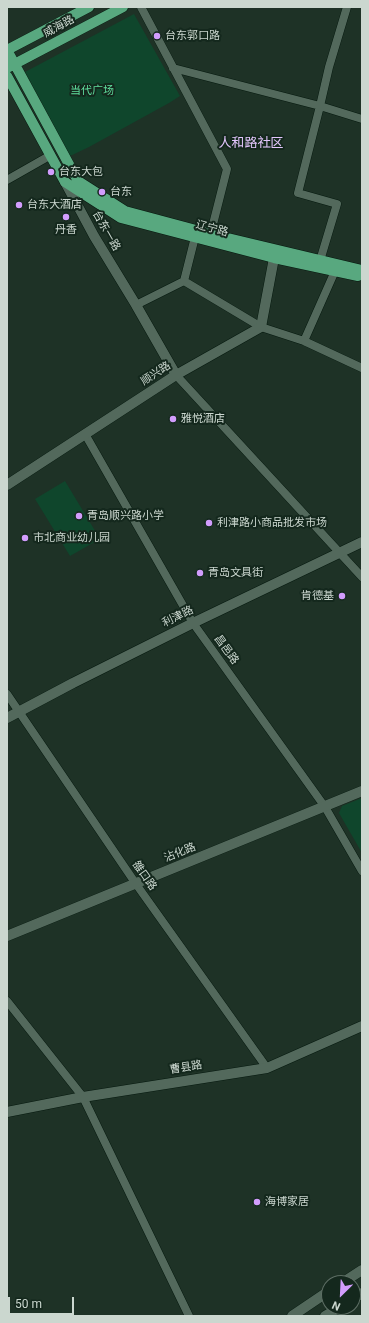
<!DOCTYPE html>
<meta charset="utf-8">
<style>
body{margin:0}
#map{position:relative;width:369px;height:1323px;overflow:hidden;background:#1e3226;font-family:Roboto,sans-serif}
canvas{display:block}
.frame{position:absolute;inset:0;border:8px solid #cbd7cf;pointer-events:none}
.north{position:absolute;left:321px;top:1275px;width:40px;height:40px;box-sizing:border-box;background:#14281d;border:1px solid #5d6e64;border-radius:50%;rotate:204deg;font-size:11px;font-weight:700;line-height:16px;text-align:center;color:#cbd7cf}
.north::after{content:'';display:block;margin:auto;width:14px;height:18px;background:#d29dfd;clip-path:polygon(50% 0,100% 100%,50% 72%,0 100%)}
.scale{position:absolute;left:8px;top:1297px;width:66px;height:18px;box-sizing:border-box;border:2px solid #cbd7cf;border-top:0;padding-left:5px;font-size:12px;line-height:14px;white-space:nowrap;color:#cbd7cf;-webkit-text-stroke:3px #14281d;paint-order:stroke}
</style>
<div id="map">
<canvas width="369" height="1323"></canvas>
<div class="frame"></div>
<div class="north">N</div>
<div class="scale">50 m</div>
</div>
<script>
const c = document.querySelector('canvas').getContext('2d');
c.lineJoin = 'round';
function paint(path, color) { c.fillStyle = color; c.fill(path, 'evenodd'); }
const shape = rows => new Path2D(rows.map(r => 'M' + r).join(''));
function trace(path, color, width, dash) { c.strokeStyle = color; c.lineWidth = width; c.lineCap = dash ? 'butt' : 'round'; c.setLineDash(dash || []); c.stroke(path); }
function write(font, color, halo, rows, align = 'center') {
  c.font = font + ' Roboto,"Noto Sans SC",sans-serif'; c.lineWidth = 4; c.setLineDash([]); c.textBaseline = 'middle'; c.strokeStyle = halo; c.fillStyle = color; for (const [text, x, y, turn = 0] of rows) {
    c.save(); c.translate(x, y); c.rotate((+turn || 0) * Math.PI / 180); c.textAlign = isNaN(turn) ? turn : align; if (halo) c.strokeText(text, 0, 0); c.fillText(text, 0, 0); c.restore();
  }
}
paint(shape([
 [134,14,180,96,169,103,89,147,70,156,25,72],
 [65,481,100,539,70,556,35,499],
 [362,798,362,853,339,813,342,806]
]), '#0f462c');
const minor = shape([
 [141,7,227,169,209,240],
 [173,68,320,106,362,119],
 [7,180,51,155],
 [319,264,337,204,298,193,320,106,329,67,347,7],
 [184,281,261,327,304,341,362,368],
 [136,305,184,281,195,237],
 [304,341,335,271],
 [176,375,362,577],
 [85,434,193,623,325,807,362,871],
 [7,694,136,884,267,1068],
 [7,1001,83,1097,189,1316]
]);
const tertiary = shape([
 [65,182,94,236,136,305,176,375],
 [7,485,176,375,261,327,274,258],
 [7,718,73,683,193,623,362,542],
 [7,936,362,791],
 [7,1112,83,1097,267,1068,362,1026]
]);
const secondary = shape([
 [342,1283,362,1270],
 [353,1299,362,1293],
 [292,1316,329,1291],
 [325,1316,340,1307]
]);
const primary = shape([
 [7,50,78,181,125,211,211,234,362,270],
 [7,50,89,7],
 [7,68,123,7],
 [7,76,65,182,121,218,274,258,358,276]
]);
trace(minor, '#06190f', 9);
trace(tertiary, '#06190f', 11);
trace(secondary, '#06190f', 11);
trace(primary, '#06190f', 11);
trace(minor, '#53695c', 8);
trace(tertiary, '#53695c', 10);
trace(secondary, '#53695c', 10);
trace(primary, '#58a87f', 10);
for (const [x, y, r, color] of [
 [157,36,4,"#d29dfd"],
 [51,172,4,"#d29dfd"],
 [102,192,4,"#d29dfd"],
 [19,205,4,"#d29dfd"],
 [66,217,4,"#d29dfd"],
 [173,419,4,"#d29dfd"],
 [79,516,4,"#d29dfd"],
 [209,523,4,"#d29dfd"],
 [25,538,4,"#d29dfd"],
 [200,573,4,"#d29dfd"],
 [342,596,4,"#d29dfd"],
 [257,1202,4,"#d29dfd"]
]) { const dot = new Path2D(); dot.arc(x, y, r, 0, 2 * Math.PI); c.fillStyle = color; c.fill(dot); trace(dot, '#14281d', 1.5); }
write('11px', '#cbd7cf', '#14281d', [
 ["威海路",59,27,-28],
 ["辽宁路",212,229,15],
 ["台东一路",106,231,60],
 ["顺兴路",156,374,-33],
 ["利津路",178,617,-26],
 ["昌邑路",226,650,54],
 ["沾化路",180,853,-22],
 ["雒口路",144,876,55],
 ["曹县路",186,1068,-9]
]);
write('11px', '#cbd7cf', '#14281d', [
 ["台东郭口路",165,36],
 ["台东大包",59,172],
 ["台东",110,192],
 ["台东大酒店",27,205],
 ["丹香",66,230,"center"],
 ["雅悦酒店",181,419],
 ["青岛顺兴路小学",87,516],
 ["利津路小商品批发市场",217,523],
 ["市北商业幼儿园",33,538],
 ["青岛文具街",208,573],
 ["肯德基",334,596,"right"],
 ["海博家居",265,1202]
], 'left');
write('11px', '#60de9e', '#14281d', [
 ["当代广场",92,91]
]);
write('13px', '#e3c6fd', '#14281d', [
 ["人和路社区",251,144]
]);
</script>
